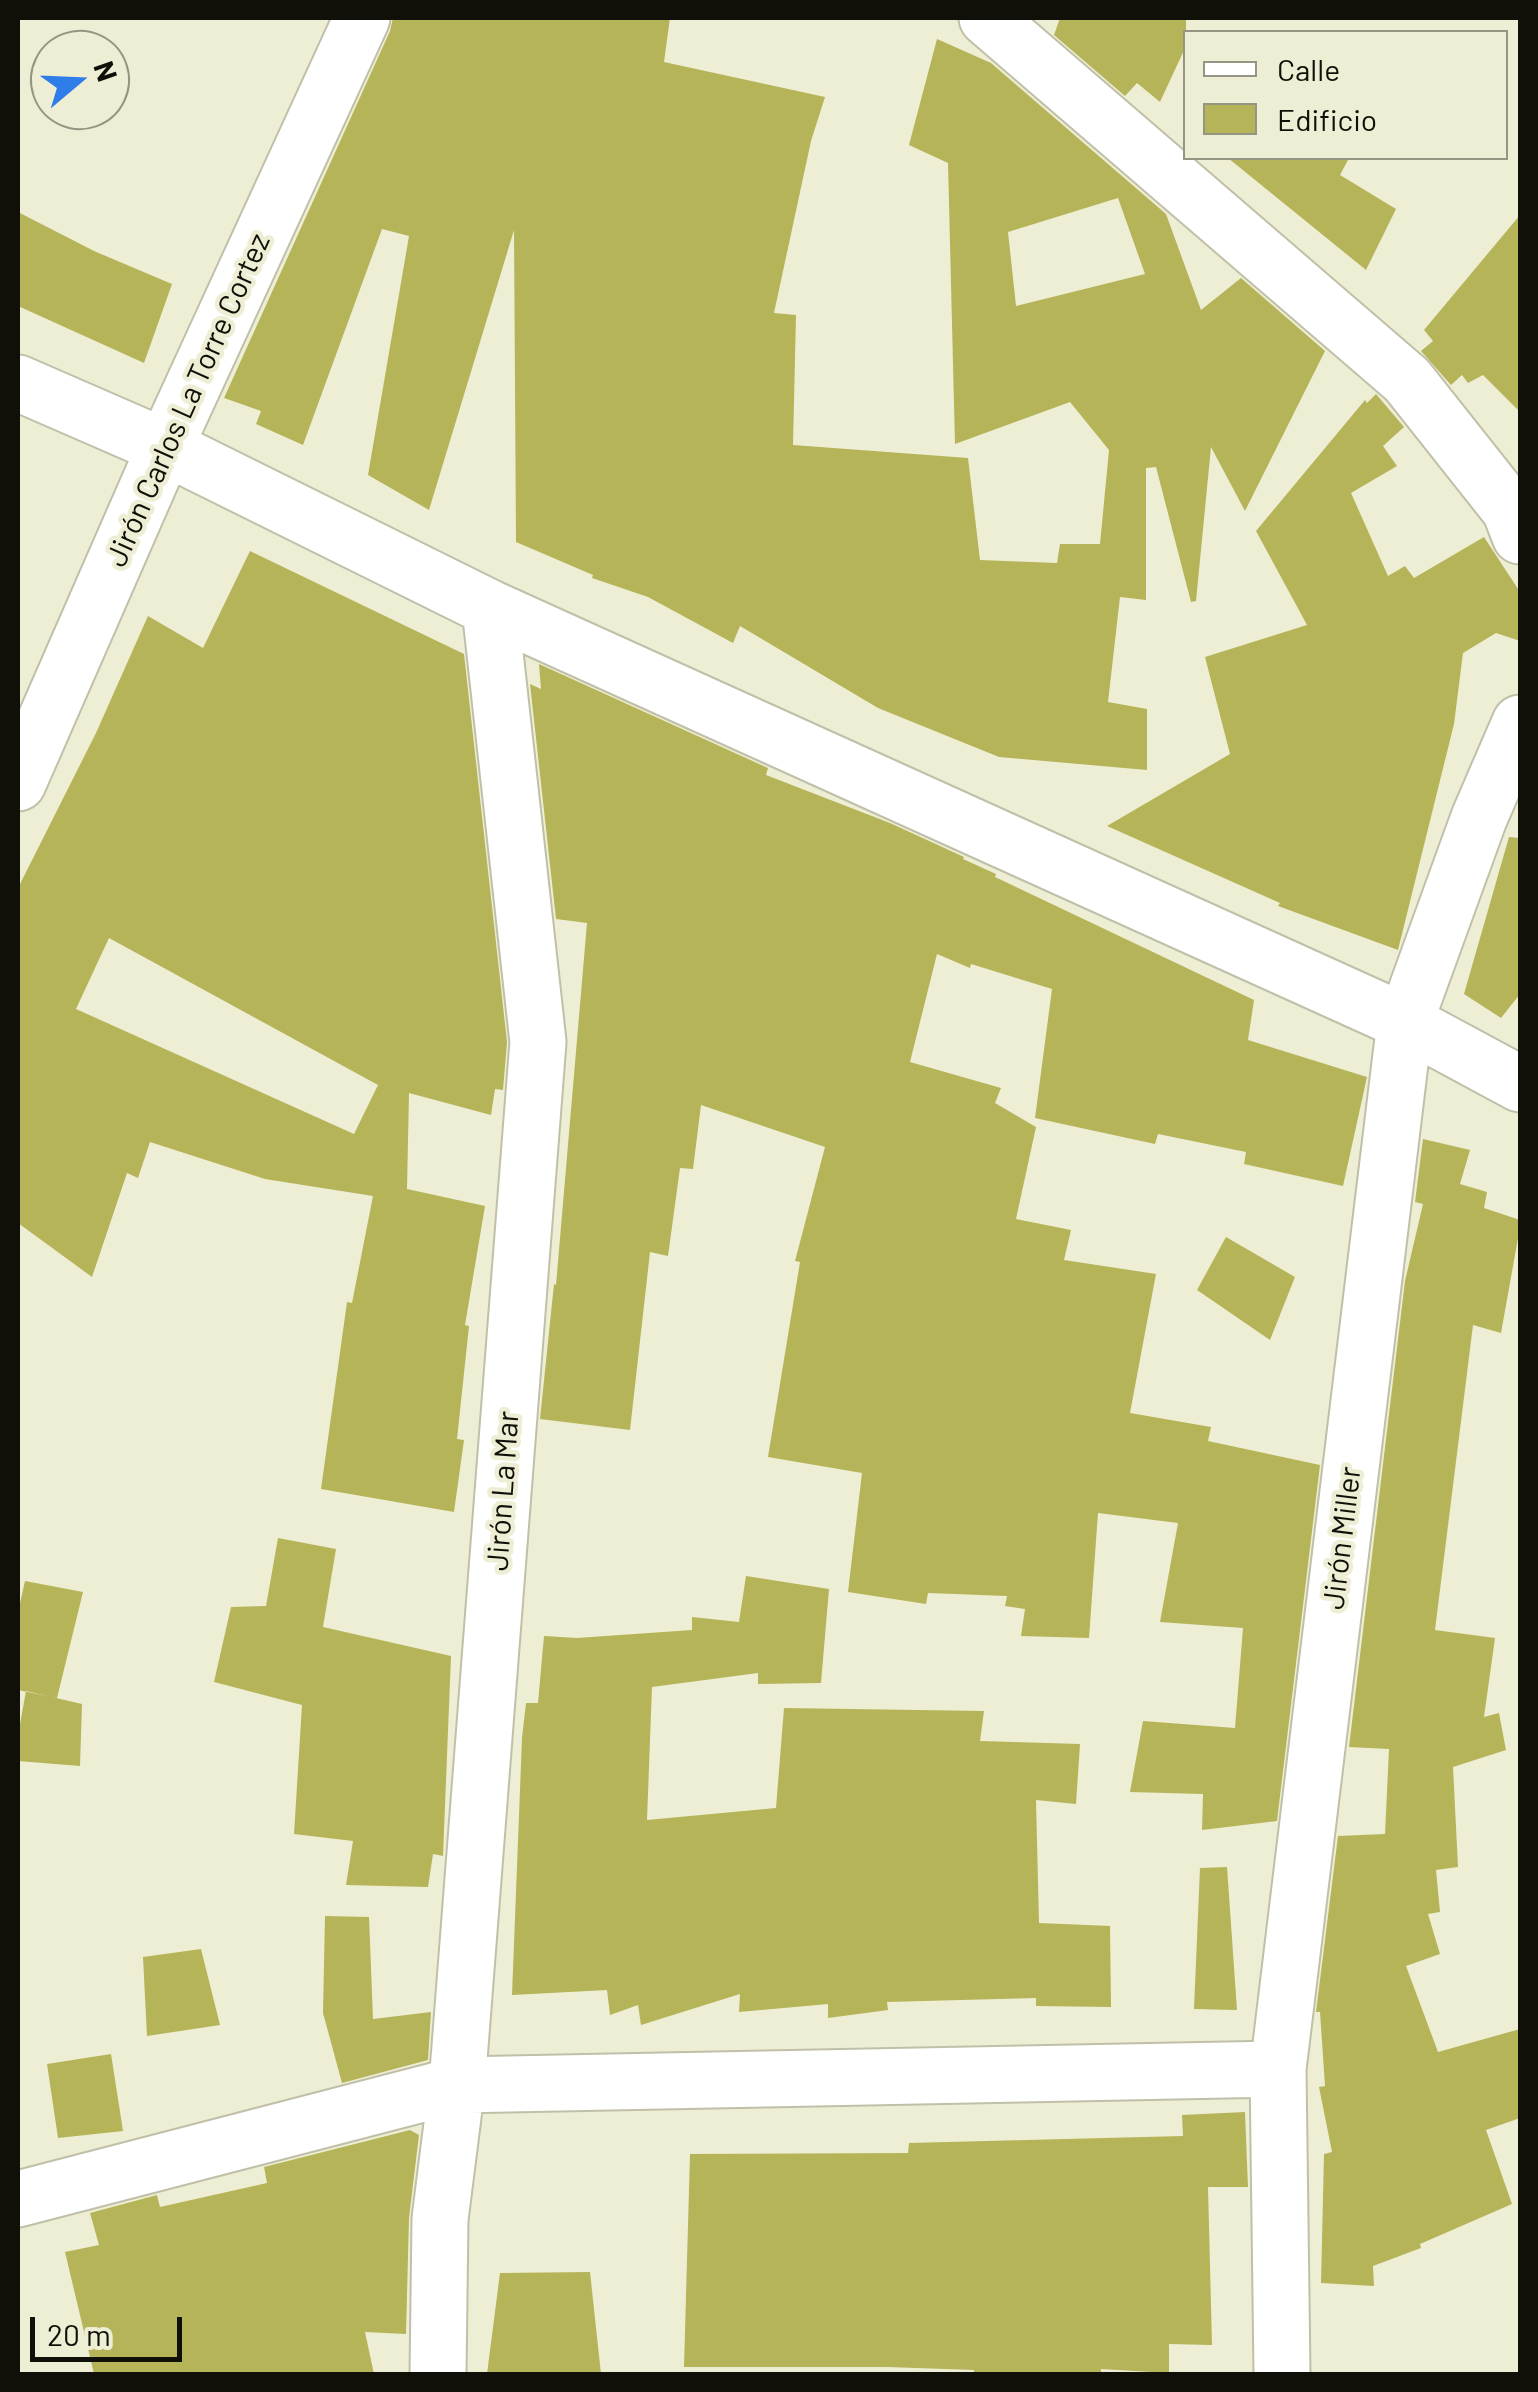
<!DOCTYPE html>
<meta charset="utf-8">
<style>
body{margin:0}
#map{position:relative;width:1538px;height:2392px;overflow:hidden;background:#eeeed5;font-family:Barlow,sans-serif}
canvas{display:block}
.frame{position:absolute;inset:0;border:20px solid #101008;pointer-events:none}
.legend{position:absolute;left:1183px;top:30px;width:325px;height:130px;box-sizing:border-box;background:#eeeed5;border:2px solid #959583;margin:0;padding:12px 18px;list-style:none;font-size:30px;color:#101008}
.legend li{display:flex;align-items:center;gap:20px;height:50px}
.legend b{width:50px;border:2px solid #959583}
.north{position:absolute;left:30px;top:30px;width:100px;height:100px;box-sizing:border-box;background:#eeeed5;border:2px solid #959583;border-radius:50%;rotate:71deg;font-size:28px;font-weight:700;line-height:40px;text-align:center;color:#101008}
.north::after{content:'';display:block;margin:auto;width:35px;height:45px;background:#2f7de9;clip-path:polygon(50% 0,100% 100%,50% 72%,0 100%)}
.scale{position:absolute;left:30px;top:2317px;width:152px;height:45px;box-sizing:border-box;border:5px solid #101008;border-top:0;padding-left:12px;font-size:30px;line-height:35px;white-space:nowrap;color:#101008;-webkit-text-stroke:8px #eeeed5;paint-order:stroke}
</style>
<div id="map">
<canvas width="1538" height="2392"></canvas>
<div class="frame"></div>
<ul class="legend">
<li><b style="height:12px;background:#fff"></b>Calle</li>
<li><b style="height:28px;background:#b6b458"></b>Edificio</li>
</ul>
<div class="north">N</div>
<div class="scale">20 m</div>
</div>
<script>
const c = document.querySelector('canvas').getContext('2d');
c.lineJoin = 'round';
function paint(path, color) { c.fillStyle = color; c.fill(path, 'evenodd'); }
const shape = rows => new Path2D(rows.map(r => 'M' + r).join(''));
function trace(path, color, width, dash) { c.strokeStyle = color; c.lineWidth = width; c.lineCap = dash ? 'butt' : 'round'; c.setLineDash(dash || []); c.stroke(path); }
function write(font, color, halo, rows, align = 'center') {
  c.font = font + ' Barlow,sans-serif'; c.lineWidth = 9; c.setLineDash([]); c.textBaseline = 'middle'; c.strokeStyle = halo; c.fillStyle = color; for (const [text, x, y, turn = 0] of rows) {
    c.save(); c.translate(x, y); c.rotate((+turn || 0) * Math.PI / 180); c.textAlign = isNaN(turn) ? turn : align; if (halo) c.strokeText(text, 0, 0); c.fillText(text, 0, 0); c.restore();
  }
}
paint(shape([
 [393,18,670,18,664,62,825,97,811,141,774,313,796,315,793,445,968,458,980,560,1057,563,1060,544,1100,544,1109,450,1070,402,955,444,948,163,909,145,937,39,991,63,1166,214,1201,310,1241,278,1325,351,1245,511,1211,447,1196,601,1191,602,1156,467,1146,468,1146,600,1120,597,1108,702,1147,709,1147,770,999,757,878,708,740,626,733,643,648,597,592,578,593,575,516,542,514,230,429,510,368,475,409,236,382,229,303,445,256,424,261,411,224,398,390,31],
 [1118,198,1145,274,1016,306,1008,232],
 [1060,18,1186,18,1186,46,1160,102,1137,83,1125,96,1054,35],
 [1228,158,1349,158,1340,175,1396,209,1366,270],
 [18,212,94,251,172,284,144,363,18,306],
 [1520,215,1520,412,1483,375,1468,383,1462,375,1451,385,1421,351,1433,341,1424,330],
 [1376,394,1404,427,1383,446,1397,466,1351,493,1388,576,1405,566,1414,578,1484,537,1520,592,1520,641,1496,633,1463,653,1454,724,1398,950,1278,906,1280,903,1107,826,1230,754,1205,657,1307,625,1256,531,1365,400,1367,403],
 [250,551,464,654,507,1042,503,1090,495,1089,491,1115,409,1093,407,1189,485,1206,465,1325,469,1326,457,1439,464,1440,454,1512,321,1489,347,1302,352,1303,373,1196,265,1179,150,1142,138,1178,127,1173,92,1277,18,1223,18,888,96,733,148,616,203,648],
 [109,938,378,1085,354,1134,76,1009],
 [539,664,768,768,766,775,890,823,964,857,963,859,996,874,995,877,1254,1000,1248,1040,1367,1077,1343,1186,1244,1164,1246,1152,1158,1134,1155,1144,1035,1118,1052,989,971,964,970,968,937,954,910,1062,1001,1088,995,1103,1036,1127,1016,1219,1071,1230,1064,1260,1156,1274,1130,1413,1211,1427,1208,1441,1320,1465,1277,1821,1202,1830,1203,1794,1130,1792,1143,1721,1235,1728,1243,1628,1160,1622,1178,1523,1098,1513,1089,1638,1021,1636,1025,1609,1005,1606,1007,1596,928,1593,926,1604,848,1592,862,1473,768,1457,800,1262,795,1261,825,1147,701,1105,693,1169,680,1168,668,1256,650,1252,630,1430,540,1419,554,1284,556,1285,587,923,556,919,530,684,541,689],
 [1509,837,1520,838,1520,994,1501,1018,1464,994],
 [1423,1139,1470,1150,1460,1184,1487,1192,1484,1208,1520,1220,1520,1227,1501,1333,1473,1325,1435,1630,1495,1638,1484,1717,1499,1713,1506,1750,1453,1767,1458,1867,1436,1870,1440,1912,1428,1914,1440,1954,1406,1966,1438,2052,1520,2029,1520,2118,1486,2130,1512,2204,1420,2244,1421,2248,1373,2266,1374,2286,1321,2283,1324,2154,1332,2152,1319,2087,1325,2086,1320,2012,1316,2012,1338,1836,1385,1834,1389,1749,1349,1747,1405,1281,1423,1204,1415,1202],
 [1226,1237,1295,1277,1270,1340,1197,1290],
 [278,1538,336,1549,323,1627,451,1656,443,1856,433,1854,428,1887,346,1885,353,1841,294,1834,302,1705,214,1682,231,1607,266,1606],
 [746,1576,829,1589,821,1683,758,1684,758,1673,652,1687,647,1820,776,1808,784,1708,984,1711,980,1741,1080,1744,1076,1804,1036,1800,1039,1923,1110,1926,1111,2007,1036,2006,1036,1998,887,2002,888,2010,828,2018,828,2004,739,2012,740,1994,641,2025,638,2005,610,2015,607,1990,512,1995,522,1738,526,1703,538,1703,544,1636,577,1638,692,1630,692,1617,739,1622],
 [25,1581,83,1592,57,1698,18,1690,18,1612],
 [26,1691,82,1704,80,1766,18,1761,18,1735],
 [1227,1867,1237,2010,1194,2009,1200,1868],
 [325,1916,369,1917,373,2019,431,2012,428,2060,342,2083,323,2013],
 [201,1949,220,2025,147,2036,143,1957],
 [111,2054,123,2131,58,2138,47,2064],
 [1245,2112,1248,2187,1208,2187,1212,2345,1169,2344,1169,2373,1101,2369,1101,2374,974,2374,974,2370,887,2367,684,2367,690,2154,908,2153,909,2143,1183,2136,1182,2115],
 [410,2130,419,2135,409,2218,406,2334,365,2332,374,2374,94,2374,65,2252,99,2245,90,2213,157,2195,160,2207,267,2183,264,2167],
 [590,2272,601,2374,487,2374,500,2273]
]), '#b6b458');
const minor = shape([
 [987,18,1407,380,1510,510,1520,536],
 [18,383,165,447,490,608,1405,1022,1520,1084],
 [18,783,165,447,362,18],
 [18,2199,457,2085,1278,2069],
 [438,2374,440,2219,457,2085,538,1042,490,608],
 [1282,2374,1278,2069,1405,1022,1479,818,1520,723]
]);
trace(minor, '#c0c0a9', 59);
trace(minor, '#fff', 55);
write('30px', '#101008', '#eeeed5', [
 ["Jirón Carlos La Torre Cortez",188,400,-66],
 ["Jirón La Mar",503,1491,-86],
 ["Jirón Miller",1342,1538,-83]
]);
</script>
